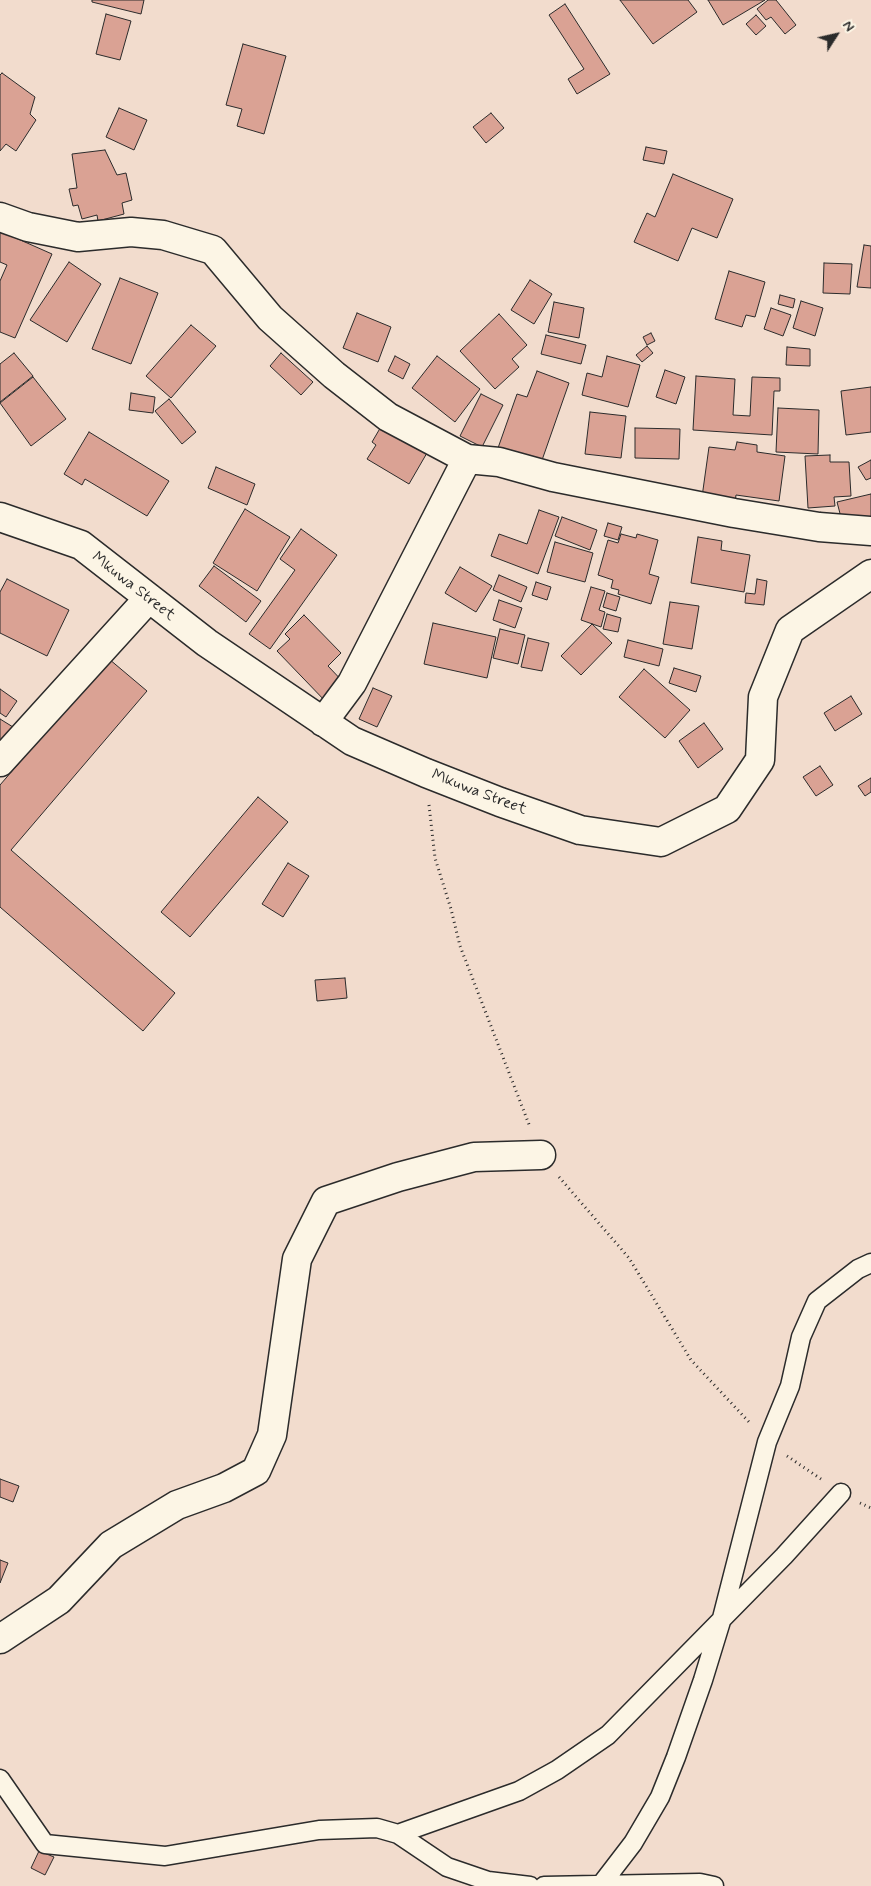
<!DOCTYPE html>
<style>
body{margin:0}
#map{position:relative;width:871px;height:1886px;overflow:hidden;background:#f2dccd;font-family:Mynerve,sans-serif}
canvas{display:block}
.north{position:absolute;left:811px;top:10px;width:50px;height:50px;-webkit-text-stroke:4px #fcf5e5;paint-order:stroke;rotate:55deg;font-size:14px;font-weight:700;line-height:20px;text-align:center;color:#2b2b2b}
.north::after{content:'';display:block;margin:auto;width:18px;height:22px;background:#2b2b2b;clip-path:polygon(50% 0,100% 100%,50% 72%,0 100%)}
</style>
<div id="map">
<canvas width="871" height="1886"></canvas>
<div class="north">N</div>
</div>
<script>
const c = document.querySelector('canvas').getContext('2d');
c.lineJoin = 'round';
function paint(path, color) { c.fillStyle = color; c.fill(path, 'evenodd'); }
const shape = rows => new Path2D(rows.map(r => 'M' + r).join(''));
function trace(path, color, width, dash) { c.strokeStyle = color; c.lineWidth = width; c.lineCap = dash ? 'butt' : 'round'; c.setLineDash(dash || []); c.stroke(path); }
function write(font, color, halo, rows, align = 'center') {
  c.font = font + ' Mynerve,sans-serif'; c.lineWidth = 4; c.setLineDash([]); c.textBaseline = 'middle'; c.strokeStyle = halo; c.fillStyle = color; for (const [text, x, y, turn = 0] of rows) {
    c.save(); c.translate(x, y); c.rotate((+turn || 0) * Math.PI / 180); c.textAlign = isNaN(turn) ? turn : align; if (halo) c.strokeText(text, 0, 0); c.fillText(text, 0, 0); c.restore();
  }
}
const building = shape([
 [92,0,144,0,141,14,92,2,92,0],
 [620,0,688,0,697,12,653,44,620,0],
 [708,0,765,0,723,25,708,0],
 [768,0,776,0,796,25,785,34,771,17,766,20,757,9,768,0],
 [565,4,610,74,577,94,568,79,584,69,549,15,565,4],
 [106,14,131,21,120,60,96,54,106,14],
 [756,15,766,26,756,35,746,24,756,15],
 [243,44,286,56,264,134,237,126,242,109,226,105,243,44],
 [2,73,35,97,30,114,36,120,16,151,6,144,0,151,0,75,2,73],
 [119,108,147,120,134,150,106,137,119,108],
 [491,113,504,128,486,143,473,127,491,113],
 [646,147,667,151,664,164,643,160,646,147],
 [105,150,117,175,126,173,132,200,122,203,124,214,98,221,97,215,82,219,78,205,73,206,69,189,77,188,72,154,105,150],
 [673,174,733,199,717,238,692,228,678,261,634,242,647,213,655,217,673,174],
 [0,231,52,254,15,338,0,332,0,281,7,265,0,262,0,231],
 [864,245,871,246,871,288,857,287,864,245],
 [69,262,101,284,67,342,30,320,69,262],
 [824,263,852,264,850,294,823,293,824,263],
 [729,271,765,282,755,317,746,315,742,327,715,319,729,271],
 [120,278,158,293,131,364,92,349,120,278],
 [530,280,552,294,534,324,511,310,530,280],
 [780,295,795,299,793,308,778,304,780,295],
 [801,301,823,308,815,336,793,328,801,301],
 [554,302,584,308,579,338,548,332,554,302],
 [771,308,791,315,783,336,764,329,771,308],
 [357,313,391,327,378,362,343,348,357,313],
 [499,314,527,345,512,359,519,367,495,389,460,351,499,314],
 [191,325,216,346,171,398,146,376,191,325],
 [651,333,655,341,647,345,643,337,651,333],
 [546,335,586,345,581,364,541,354,546,335],
 [647,346,653,353,642,362,636,355,647,346],
 [787,347,810,349,810,366,786,365,787,347],
 [14,353,33,376,0,402,0,364,14,353],
 [281,353,313,382,301,395,270,366,281,353],
 [395,356,410,364,403,379,388,371,395,356],
 [437,356,480,389,455,422,412,388,437,356],
 [607,356,640,365,628,407,582,395,587,373,602,377,607,356],
 [665,370,685,377,676,404,656,397,665,370],
 [537,371,569,383,541,463,498,448,517,394,527,397,537,371],
 [696,376,735,379,733,415,750,416,752,377,780,378,780,391,774,391,772,435,693,430,696,376],
 [33,377,66,419,31,446,0,403,33,377],
 [871,387,871,432,846,435,841,391,871,387],
 [131,393,155,397,153,413,129,410,131,393],
 [481,394,503,405,482,447,460,436,481,394],
 [169,399,196,432,182,444,155,411,169,399],
 [778,408,819,410,818,454,776,452,778,408],
 [590,412,626,416,621,458,585,454,590,412],
 [382,425,431,446,409,484,367,459,376,445,372,442,382,425],
 [635,428,680,429,679,459,635,458,635,428],
 [89,432,169,481,147,516,85,479,82,485,64,474,89,432],
 [737,442,757,445,757,452,785,456,779,501,736,495,735,502,702,497,709,447,735,450,737,442],
 [830,455,830,462,849,462,851,496,834,497,835,506,808,508,805,456,830,455],
 [871,460,871,478,866,480,858,467,871,460],
 [216,467,255,484,247,505,208,488,216,467],
 [871,494,871,518,843,525,837,502,871,494],
 [245,509,290,537,257,591,213,563,245,509],
 [539,510,559,517,538,574,491,556,499,534,527,544,539,510],
 [562,517,597,530,590,550,555,536,562,517],
 [608,523,622,527,618,540,604,536,608,523],
 [301,529,337,555,270,649,249,634,295,570,280,559,301,529],
 [621,534,636,538,637,534,658,540,649,574,659,577,651,604,618,594,619,590,611,588,613,580,598,575,608,540,618,543,621,534],
 [698,537,722,541,721,550,750,555,744,592,691,583,698,537],
 [555,542,593,553,585,582,547,572,555,542],
 [214,566,261,601,246,622,199,586,214,566],
 [460,567,492,586,476,612,445,593,460,567],
 [499,575,527,587,521,602,493,590,499,575],
 [7,579,69,610,47,656,0,633,0,592,7,579],
 [757,579,767,581,764,605,745,603,746,593,755,594,757,579],
 [536,582,551,587,547,600,532,595,536,582],
 [591,587,605,591,599,610,605,612,601,627,581,620,591,587],
 [607,593,620,597,616,611,603,607,607,593],
 [499,600,522,608,515,628,493,620,499,600],
 [670,602,699,606,692,649,663,644,670,602],
 [607,614,621,618,618,632,603,629,607,614],
 [304,615,341,653,328,666,347,686,328,704,277,651,290,639,285,634,304,615],
 [433,623,496,637,487,678,424,664,433,623],
 [592,624,612,643,581,675,561,656,592,624],
 [500,629,525,635,518,664,493,658,500,629],
 [528,638,549,643,542,671,521,667,528,638],
 [628,640,663,649,659,666,624,657,628,640],
 [109,659,147,691,11,850,175,993,143,1031,0,907,0,785,109,659],
 [674,668,701,676,696,692,669,683,674,668],
 [644,669,690,710,665,738,619,697,644,669],
 [373,688,392,696,377,727,359,719,373,688],
 [0,689,17,701,6,717,0,713,0,689],
 [851,696,862,714,835,731,824,713,851,696],
 [0,719,13,727,0,749,0,719],
 [704,723,723,749,698,768,679,741,704,723],
 [820,766,833,785,816,796,803,777,820,766],
 [871,778,871,792,865,796,858,786,871,778],
 [258,797,288,822,190,937,161,912,258,797],
 [288,863,309,876,283,917,262,904,288,863],
 [345,978,347,998,317,1001,315,980,345,978],
 [0,1479,19,1486,13,1502,0,1497,0,1479],
 [0,1560,8,1563,0,1583,0,1560],
 [39,1851,54,1857,45,1875,31,1868,39,1851]
]);
paint(building, '#daa294');
trace(building, '#2b2b2b', 1);
const lane = shape([
 [0,1779,45,1844,165,1856,319,1830,377,1828,398,1834,447,1867,488,1881,530,1886],
 [398,1834,519,1791,557,1770,608,1735,784,1556,841,1493],
 [544,1886,700,1883,714,1886],
 [600,1886,633,1843,660,1797,676,1757,703,1680,722,1618,767,1442,790,1386,801,1337,817,1301,858,1269,871,1263]
]);
const street = shape([
 [0,217,28,227,78,237,131,232,163,235,213,250,270,318,334,375,388,417,467,459,499,462,553,477,734,513,819,527,871,531],
 [0,517,81,545,207,643,352,741,426,773,500,802,580,830,661,842,727,809,760,760,763,697,790,630,871,574],
 [323,722,352,683,467,459],
 [0,762,148,599],
 [0,1639,59,1600,111,1545,177,1505,224,1488,256,1471,272,1435,297,1259,326,1201,398,1177,474,1157,541,1155]
]);
trace(lane, '#2b2b2b', 21);
trace(street, '#2b2b2b', 31);
trace(shape([
 [429,805,435,858,451,909,460,946,530,1127],
 [559,1177,629,1258,691,1360,749,1422],
 [787,1456,821,1479],
 [860,1503,871,1508]
]), '#2b2b2b', 3, [1, 4]);
trace(lane, '#fcf5e5', 18);
trace(street, '#fcf5e5', 28);
write('16px', '#2b2b2b', '#fcf5e5', [
 ["Mkuwa Street",133,587,38],
 ["Mkuwa Street",479,793,21]
]);
</script>
